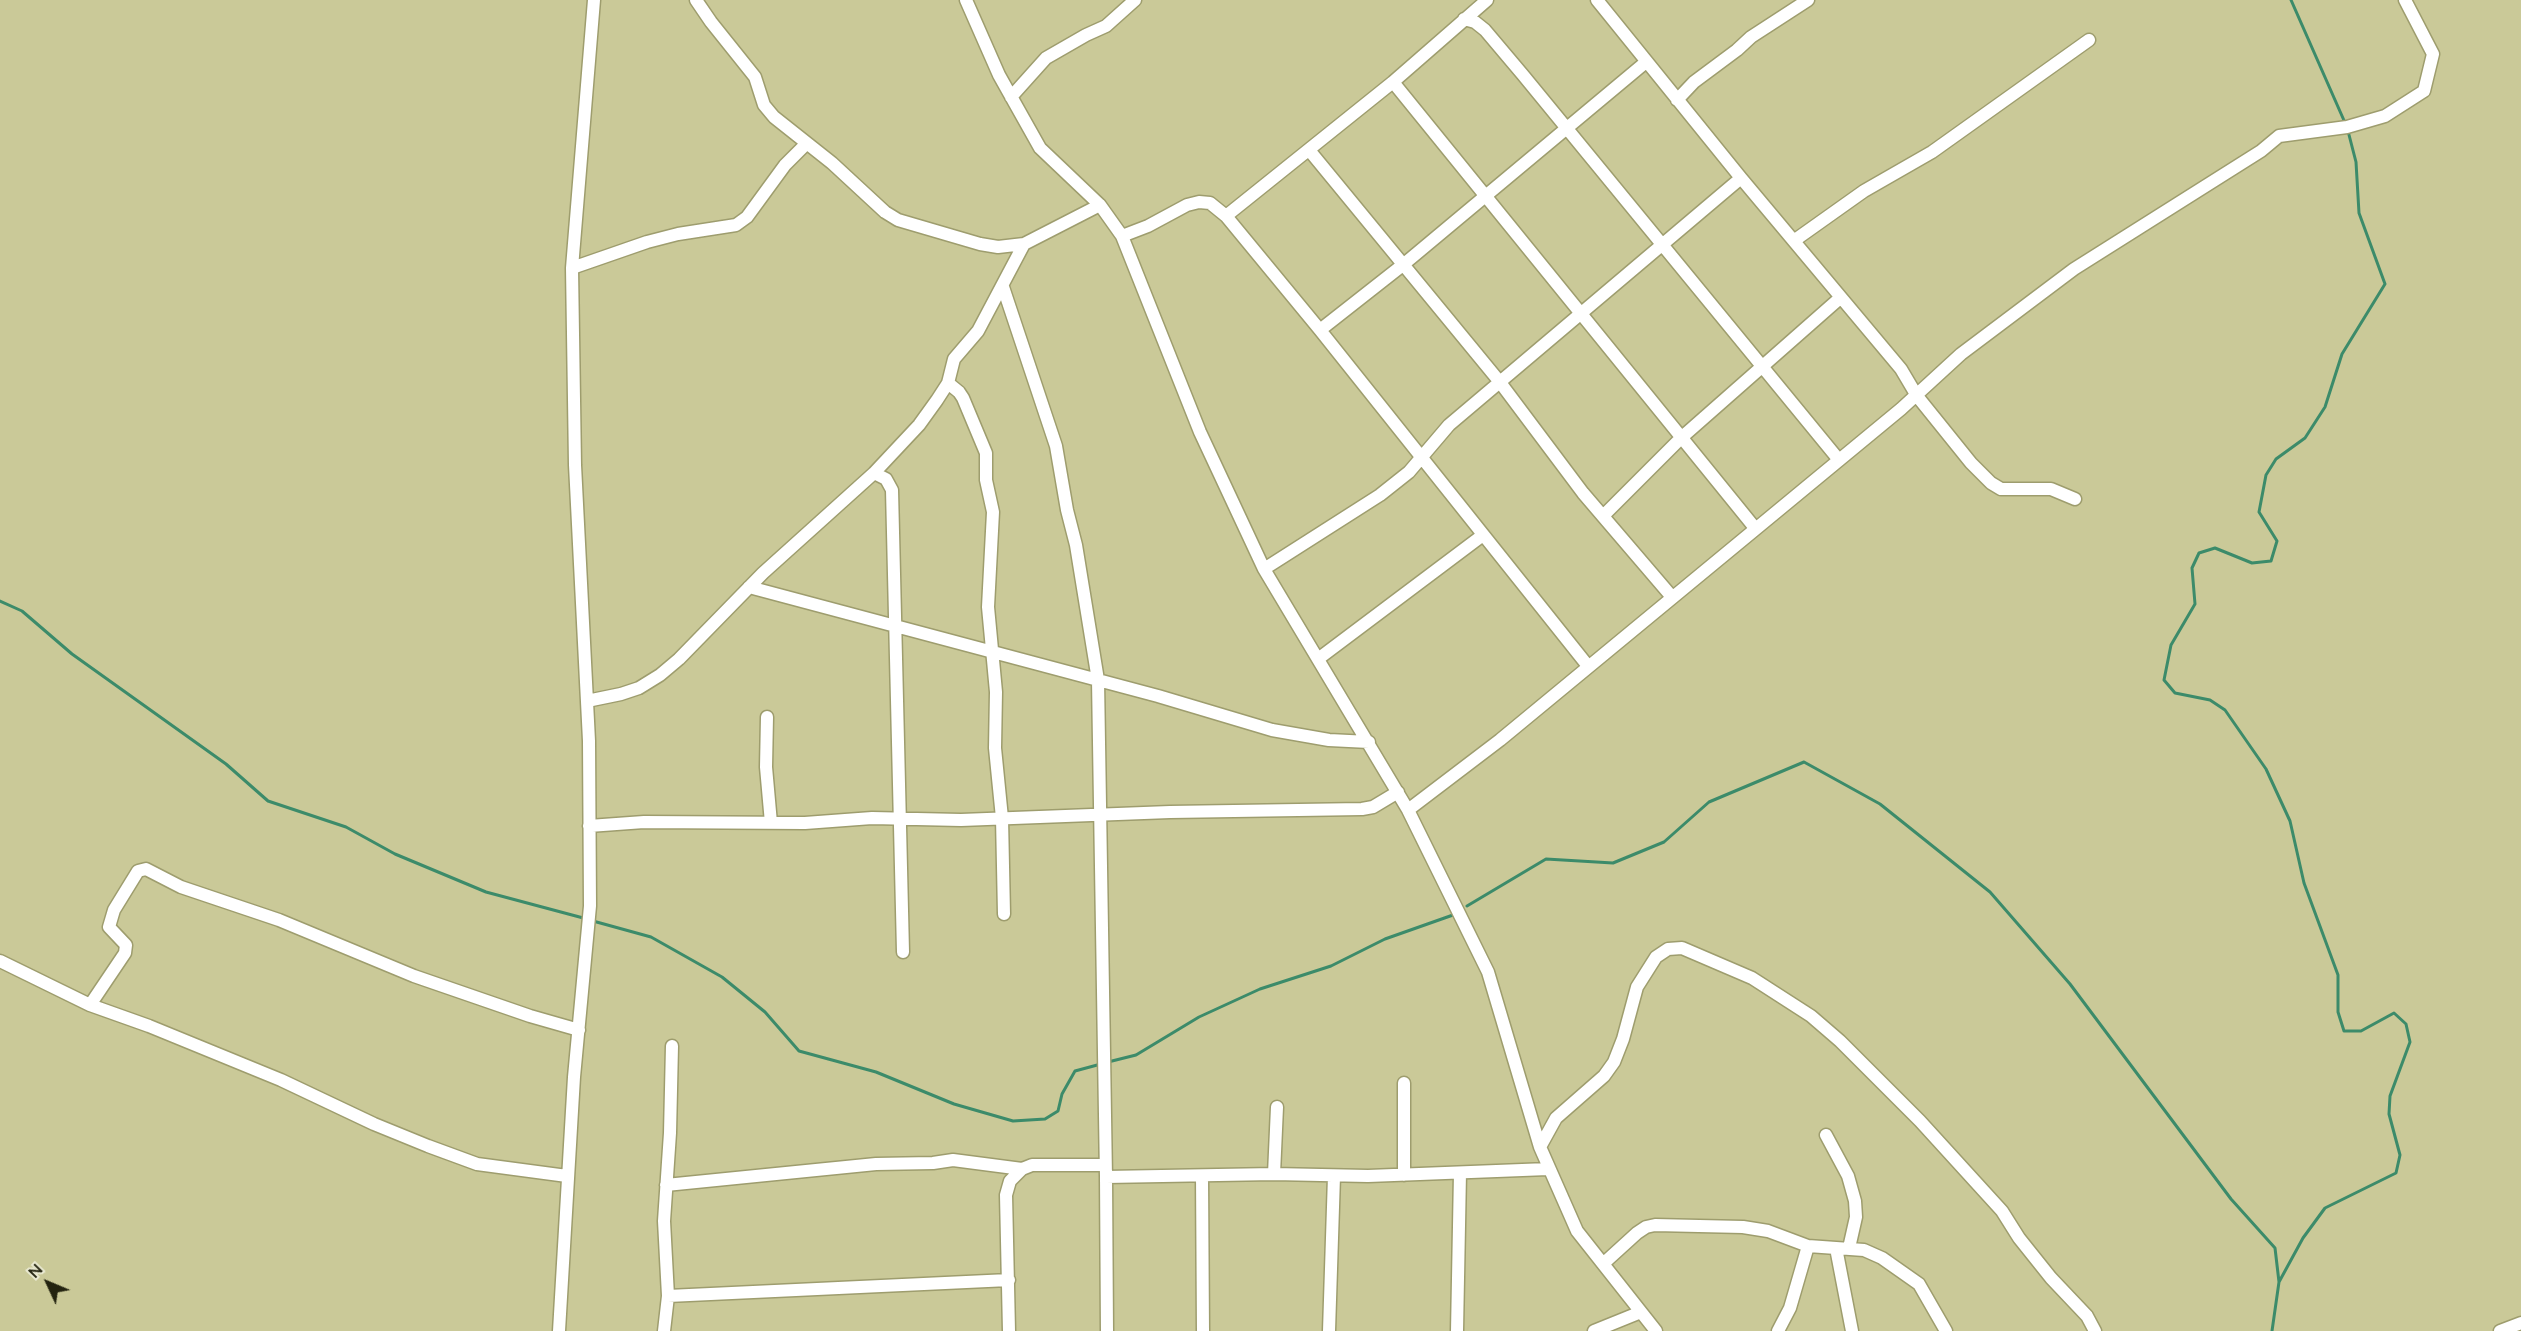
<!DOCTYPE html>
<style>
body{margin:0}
#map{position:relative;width:2521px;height:1331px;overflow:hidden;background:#cac998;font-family:Lato,sans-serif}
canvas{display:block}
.north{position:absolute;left:18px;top:1253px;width:60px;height:60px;-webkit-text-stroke:4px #e8e8d0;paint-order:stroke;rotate:314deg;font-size:16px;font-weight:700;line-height:24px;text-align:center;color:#232310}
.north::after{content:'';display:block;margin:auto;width:21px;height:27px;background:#232310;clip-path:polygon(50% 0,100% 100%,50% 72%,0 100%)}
</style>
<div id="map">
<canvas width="2521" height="1331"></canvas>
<div class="north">N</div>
</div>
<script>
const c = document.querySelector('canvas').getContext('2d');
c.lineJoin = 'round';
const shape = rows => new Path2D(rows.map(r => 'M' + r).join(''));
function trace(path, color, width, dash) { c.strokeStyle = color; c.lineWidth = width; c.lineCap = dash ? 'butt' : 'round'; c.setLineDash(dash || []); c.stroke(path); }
trace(shape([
 [2291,0,2346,125],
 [0,601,22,611,72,654,226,764,268,801,346,827,395,854,486,892,587,919],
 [1467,906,1546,859,1613,863,1664,842,1709,802,1804,762,1880,804,1990,892,2070,984,2231,1199,2275,1248,2279,1282],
 [593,921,651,937,722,977,765,1012,799,1051,876,1072,954,1104,1013,1121,1045,1119,1058,1111,1062,1094,1075,1071,1101,1064],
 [1108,1062,1136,1055,1199,1017,1260,989,1331,966,1385,939,1453,915],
 [2272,1331,2279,1282,2303,1238,2325,1208,2396,1173,2400,1155,2389,1114,2390,1096,2410,1042,2406,1024,2394,1013,2361,1031,2344,1031,2338,1012,2338,975,2304,883,2290,821,2266,769,2225,710,2210,700,2175,693,2164,680,2171,645,2195,604,2192,568,2199,553,2215,548,2252,563,2271,561,2277,541,2259,512,2266,475,2276,459,2305,438,2325,407,2342,354,2385,284,2359,213,2356,162,2348,131]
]), '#3c8b6a', 3);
const minor = shape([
 [696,0,711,22,755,77,764,105,774,117,832,163,885,212,898,220,980,244,998,247,1024,244],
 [966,0,999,75,1040,148,1100,205,1122,236,1200,432,1264,569,1408,810,1488,972,1540,1147,1577,1231,1656,1331],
 [1597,0,1741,178,1901,369,1917,396,1971,463,1991,483,2001,489,2051,489,2075,499],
 [1464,19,1475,22,1485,30,1523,75,1839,460],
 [1393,82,1755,528],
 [1011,97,1046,58,1086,35,1106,26,1135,0],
 [1677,100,1694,82,1737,50,1751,37,1808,0],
 [1309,150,1499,381,1583,493,1672,597],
 [1226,216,1320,330,1588,666],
 [1122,236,1148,226,1187,205,1199,202,1210,203,1226,216,1393,82,1487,0],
 [1795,240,1864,191,1932,152,2089,40],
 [572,268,647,242,678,234,736,225,747,217,785,165,806,144],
 [1003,287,1056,446,1067,510,1076,545,1098,680,1106,1177],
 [1320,330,1404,264,1646,62],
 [948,383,959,392,963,398,986,453,986,480,993,512,988,607,996,692,995,748,1002,818,1004,914],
 [874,473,886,479,892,490,903,952],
 [1603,516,1681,438,1840,298],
 [1264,569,1380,495,1409,472,1449,425,1741,178],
 [749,587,1158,696,1272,730,1329,740,1369,742],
 [1318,659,1483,535],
 [587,701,621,694,639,688,660,675,679,659,763,573,874,473,919,425,937,400,948,383,954,359,978,331,1024,244,1100,205],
 [767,717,766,767,771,823],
 [1408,810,1500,740,1901,409,1961,354,2074,269,2261,151,2279,136,2347,127,2385,116,2424,91,2433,54,2405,0],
 [589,826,644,822,805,823,872,818,961,820,1170,812,1362,809,1373,807,1398,792],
 [0,961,90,1005,149,1026,281,1080,374,1124,428,1146,477,1164,567,1176],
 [90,1005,125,953,126,945,109,927,114,910,138,871,146,869,181,887,279,920,414,976,530,1016,579,1030],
 [1404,1083,1404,1175],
 [1826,1135,1848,1176,1855,1201,1856,1217,1849,1248],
 [1540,1147,1556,1118,1604,1076,1614,1062,1623,1039,1637,987,1656,957,1668,949,1682,948,1752,978,1811,1016,1840,1041,1920,1121,2002,1211,2019,1238,2051,1278,2087,1316,2095,1331],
 [1274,1174,1277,1107],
 [1202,1176,1203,1331],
 [666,1185,876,1164,933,1163,953,1160,1022,1169],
 [1836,1248,1864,1250,1882,1258,1919,1284,1946,1331],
 [1604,1263,1637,1233,1646,1227,1655,1225,1743,1227,1768,1231,1808,1246,1836,1248,1852,1331],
 [668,1296,1009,1280],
 [559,1331,574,1077,590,906,589,741,575,465,572,268,594,0],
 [664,1331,668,1296,664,1221,670,1133,672,1046],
 [1009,1331,1006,1195,1010,1181,1022,1169,1032,1165,1105,1165],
 [1107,1331,1106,1177,1274,1174,1368,1176,1548,1169],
 [1329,1331,1334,1176],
 [1457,1331,1460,1173],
 [1594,1331,1641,1312],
 [1778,1331,1790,1308,1808,1246],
 [2500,1331,2521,1323]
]);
trace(minor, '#9e9d6e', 15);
trace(minor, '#fff', 12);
</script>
